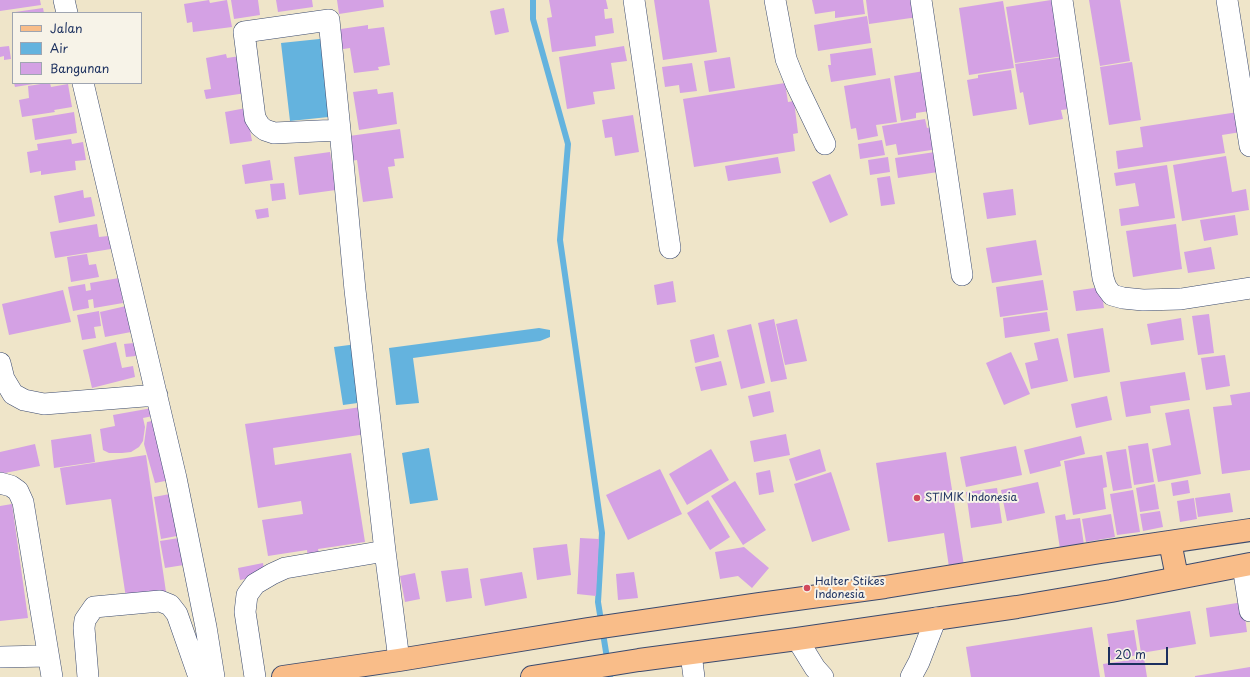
<!DOCTYPE html>
<style>
body{margin:0}
#map{position:relative;width:1250px;height:677px;overflow:hidden;background:#efe5c9;font-family:"Playpen Sans",sans-serif}
canvas{display:block}
.legend{position:absolute;left:12px;top:12px;width:130px;height:72px;box-sizing:border-box;background:#f7f3e8;border:1px solid #9fa5b1;margin:0;padding:5px 7px;list-style:none;font-size:12px;color:#1b2f5e}
.legend li{display:flex;align-items:center;gap:8px;height:20px}
.legend b{width:20px;border:1px solid #9fa5b1}
.scale{position:absolute;left:1108px;top:647px;width:60px;height:18px;box-sizing:border-box;border:2px solid #1b2f5e;border-top:0;padding-left:5px;font-size:12px;line-height:14px;white-space:nowrap;color:#1b2f5e;-webkit-text-stroke:3px #f7f3e8;paint-order:stroke}
</style>
<div id="map">
<canvas width="1250" height="677"></canvas>
<ul class="legend">
<li><b style="height:5px;background:#f9bd89"></b>Jalan</li>
<li><b style="height:11px;background:#64b3de"></b>Air</li>
<li><b style="height:11px;background:#d4a1e4"></b>Bangunan</li>
</ul>
<div class="scale">20 m</div>
</div>
<script>
const c = document.querySelector('canvas').getContext('2d');
c.lineJoin = 'round';
function paint(path, color) { c.fillStyle = color; c.fill(path, 'evenodd'); }
const shape = rows => new Path2D(rows.map(r => 'M' + r).join(''));
function trace(path, color, width, dash) { c.strokeStyle = color; c.lineWidth = width; c.lineCap = dash ? 'butt' : 'round'; c.setLineDash(dash || []); c.stroke(path); }
function write(font, color, halo, rows, align = 'center') {
  c.font = font + ' "Playpen Sans",sans-serif'; c.lineWidth = 4; c.setLineDash([]); c.textBaseline = 'middle'; c.strokeStyle = halo; c.fillStyle = color; for (const [text, x, y, turn = 0] of rows) {
    c.save(); c.translate(x, y); c.rotate((+turn || 0) * Math.PI / 180); c.textAlign = isNaN(turn) ? turn : align; if (halo) c.strokeText(text, 0, 0); c.fillText(text, 0, 0); c.restore();
  }
}
paint(shape([
 [329,38,338,116,290,121,281,43],
 [539,328,550,330,550,337,540,341,413,358,419,403,396,405,389,348],
 [357,344,365,402,343,405,334,347],
 [429,448,438,500,410,504,402,453]
]), '#64b3de');
trace(shape([
 [533,0,533,19,568,144,560,240,602,533,598,602,610,677]
]), '#64b3de', 6);
paint(shape([
 [0,0,40,0,41,5,0,11],
 [209,0,210,3,227,0,232,27,193,32,192,22,187,23,184,4],
 [231,0,258,0,260,15,234,19],
 [276,0,312,0,313,7,278,12],
 [337,0,383,0,384,7,339,14],
 [549,0,606,0,608,9,604,9,605,19,612,18,614,33,595,36,596,46,552,52,547,18,552,17],
 [654,0,709,0,717,52,663,60],
 [812,0,863,0,865,14,835,18,835,11,815,14],
 [866,0,916,0,918,17,869,24],
 [1051,0,1055,0,1064,56,1015,63,1006,7],
 [1089,0,1120,0,1130,61,1100,66],
 [1003,1,1014,68,969,75,959,8],
 [43,8,44,13,16,13,15,12],
 [504,8,509,32,495,35,490,11],
 [867,16,871,43,818,51,814,25],
 [368,25,368,29,384,27,390,65,378,67,379,70,354,73,350,48,337,50,334,30],
 [9,46,11,59,4,60,4,56,0,57,0,47],
 [624,46,627,61,611,63,615,89,593,92,595,104,567,109,559,57],
 [872,48,876,75,831,82,828,65,831,65,830,54],
 [226,54,227,58,240,56,246,93,206,99,204,90,211,89,206,58],
 [730,57,735,88,709,92,704,61],
 [1063,57,1070,109,1061,110,1063,119,1029,125,1023,92,1020,93,1015,64],
 [1132,62,1141,120,1109,125,1100,67],
 [692,63,697,91,680,93,679,85,665,87,662,67],
 [1011,70,1017,109,973,116,967,80,978,78,978,75],
 [924,71,930,111,916,113,916,118,901,121,894,76],
 [890,78,897,122,876,125,878,136,858,140,856,128,851,129,844,86],
 [14,83,33,83,33,84,15,87],
 [47,83,50,83,51,87,68,84,72,107,54,110,55,112,22,117,19,100,29,98,28,86],
 [785,83,788,102,794,101,798,133,793,134,795,151,694,167,683,99],
 [377,89,378,94,393,92,397,124,359,130,353,92],
 [246,108,252,141,230,144,225,112],
 [74,112,77,133,35,140,32,119],
 [1238,112,1241,132,1222,135,1225,153,1118,169,1116,151,1143,147,1140,127],
 [633,115,639,152,615,156,612,137,605,138,602,120],
 [925,119,927,128,934,126,938,149,898,155,896,144,886,146,882,126],
 [400,129,404,158,394,159,395,166,388,167,393,198,363,202,357,160,345,162,342,137],
 [71,139,72,144,83,142,86,160,75,161,76,170,41,175,41,171,30,173,27,152,38,150,37,144],
 [882,140,885,155,860,159,858,144],
 [330,152,336,190,299,195,294,157],
 [935,152,938,172,898,178,895,158],
 [1226,156,1232,192,1246,189,1249,210,1182,221,1173,165],
 [778,157,781,173,728,181,725,166],
 [888,157,890,172,870,175,868,160],
 [270,160,273,180,245,184,242,165],
 [1167,165,1175,218,1121,226,1119,209,1139,206,1135,183,1116,186,1114,173],
 [830,174,848,215,830,223,812,182],
 [890,176,895,204,881,206,877,178],
 [284,183,286,199,272,201,270,184],
 [1013,189,1016,215,987,219,983,193],
 [83,190,84,198,91,197,95,216,59,223,54,196],
 [268,208,269,217,257,219,255,210],
 [1235,215,1238,235,1204,241,1200,220],
 [97,224,99,237,108,236,111,249,55,258,50,232],
 [1176,224,1182,269,1133,277,1126,231],
 [1036,240,1042,275,992,283,986,248],
 [1211,247,1215,269,1188,273,1184,252],
 [87,254,89,265,96,264,99,277,71,282,67,257],
 [119,278,123,303,94,308,93,299,88,300,89,308,73,311,68,287,85,284,86,291,91,290,90,283],
 [1043,280,1048,310,1000,317,996,287],
 [673,281,676,302,657,305,654,285],
 [1101,287,1104,308,1076,311,1073,291],
 [63,290,71,322,9,335,2,304],
 [126,306,131,332,105,337,100,312],
 [99,311,101,326,94,327,96,338,82,340,77,315],
 [1047,312,1050,331,1005,338,1003,318],
 [1209,314,1214,353,1198,355,1192,316],
 [1181,318,1184,340,1151,345,1147,324],
 [774,319,787,379,771,382,758,323],
 [797,319,807,361,785,365,776,324],
 [751,324,765,383,741,389,727,330],
 [1103,328,1110,372,1074,378,1067,334],
 [714,334,719,357,695,363,690,340],
 [1058,338,1068,381,1031,389,1025,363,1038,360,1034,343],
 [116,342,122,368,133,366,135,377,92,388,83,350],
 [134,343,136,356,126,357,124,344],
 [1011,352,1030,394,1004,405,986,363],
 [1225,355,1230,386,1206,390,1201,358],
 [721,361,727,385,701,391,695,367],
 [1185,372,1190,400,1150,406,1151,413,1126,417,1120,382],
 [770,391,774,412,753,417,748,396],
 [1250,392,1250,470,1222,474,1213,407,1232,405,1230,395],
 [1107,396,1112,420,1076,428,1071,404],
 [361,407,366,434,273,448,275,465,351,453,365,542,318,549,320,558,308,560,307,550,268,556,262,520,303,514,301,501,258,508,245,424],
 [152,408,153,416,143,418,145,427,143,441,139,447,131,452,122,453,109,453,103,450,100,429,115,426,113,415],
 [1189,409,1201,474,1158,482,1152,449,1171,445,1165,413],
 [162,419,175,479,155,483,144,444,147,422],
 [91,434,95,462,54,468,51,440],
 [786,434,790,455,754,462,750,441],
 [1081,436,1085,454,1060,461,1061,466,1030,474,1024,450],
 [1148,443,1154,482,1134,485,1128,446],
 [35,444,40,466,0,474,0,452],
 [1016,446,1022,475,966,487,960,457],
 [711,449,729,480,687,505,669,474],
 [820,449,826,471,796,481,789,459],
 [1126,449,1132,488,1113,491,1106,452],
 [946,452,965,572,950,574,944,533,888,542,876,463],
 [146,455,166,592,126,598,111,499,66,505,60,468],
 [1102,455,1107,487,1103,488,1106,509,1073,515,1064,461],
 [660,469,682,514,628,540,606,495],
 [770,470,774,492,759,495,756,473],
 [831,472,850,530,812,542,794,484],
 [1188,480,1190,493,1173,496,1171,483],
 [735,481,766,530,743,545,711,496],
 [1038,482,1045,513,1007,521,1001,490],
 [1155,484,1159,509,1140,512,1136,488],
 [997,488,1002,523,971,528,966,492],
 [1133,490,1140,532,1117,535,1110,494],
 [175,493,182,535,161,539,154,497],
 [1230,493,1233,512,1198,517,1195,498],
 [1194,498,1197,519,1180,522,1177,501],
 [708,500,730,537,710,550,687,513],
 [12,504,28,618,0,621,0,506],
 [1160,511,1163,527,1143,531,1140,514],
 [1065,514,1066,520,1080,518,1084,545,1060,549,1055,516],
 [1111,514,1115,537,1086,542,1082,519],
 [185,537,190,564,165,568,160,541],
 [580,538,599,539,596,596,577,594],
 [567,544,571,575,537,580,533,548],
 [744,547,769,568,752,588,738,576,720,579,715,552],
 [263,563,265,575,240,580,238,568],
 [468,568,472,598,446,602,441,571],
 [522,572,527,598,485,606,480,579],
 [634,572,638,598,618,600,616,574],
 [415,573,420,599,405,602,400,576],
 [1243,602,1247,632,1210,637,1206,608],
 [1190,611,1196,644,1141,653,1136,620],
 [1092,627,1100,677,971,677,966,647],
 [1134,630,1138,655,1111,660,1107,634],
 [1144,658,1147,677,1105,677,1103,664],
 [1250,667,1250,677,1195,677,1195,676]
]), '#d4a1e4');
const minor = shape([
 [64,0,67,13],
 [634,0,670,248],
 [775,0,786,59,796,84,825,144],
 [921,0,962,275],
 [1062,0,1103,278,1106,287,1112,295,1123,298,1143,300,1181,299,1250,288],
 [1227,0,1250,146],
 [83,83,176,478,206,627,214,677],
 [340,130,274,133,265,130,260,126,255,118,244,32,329,20,340,130,355,290,385,551,399,660],
 [0,363,4,379,13,394,24,400,44,404,157,395],
 [0,483,11,486,18,491,23,502,52,677],
 [1243,566,1250,611],
 [797,639,815,668,823,677],
 [691,654,694,677],
 [0,657,48,656],
 [88,677,84,628,85,620,94,607,160,601,170,605,177,614,199,677],
 [255,677,245,612,247,595,255,584,272,574,285,568,385,551],
 [911,677,919,662,936,618]
]);
const major = shape([
 [1170,542,1177,577],
 [283,677,399,660,588,629,760,604,885,587,1101,552,1250,530],
 [532,677,639,660,797,639,1017,607,1111,591,1250,564]
]);
trace(minor, '#3b4a6e', 22);
trace(major, '#3b4a6e', 24);
trace(minor, '#fff', 21);
trace(major, '#f9bd89', 22);
for (const [x, y, r, color] of [
 [917,498,4,"#d1495b"],
 [807,588,4,"#d1495b"]
]) { const dot = new Path2D(); dot.arc(x, y, r, 0, 2 * Math.PI); c.fillStyle = color; c.fill(dot); trace(dot, '#f7f3e8', 1.5); }
write('11px', '#1b2f5e', '#f7f3e8', [
 ["STIMIK Indonesia",925,498],
 ["Halter Stikes",815,582],
 ["Indonesia",815,595]
], 'left');
</script>
